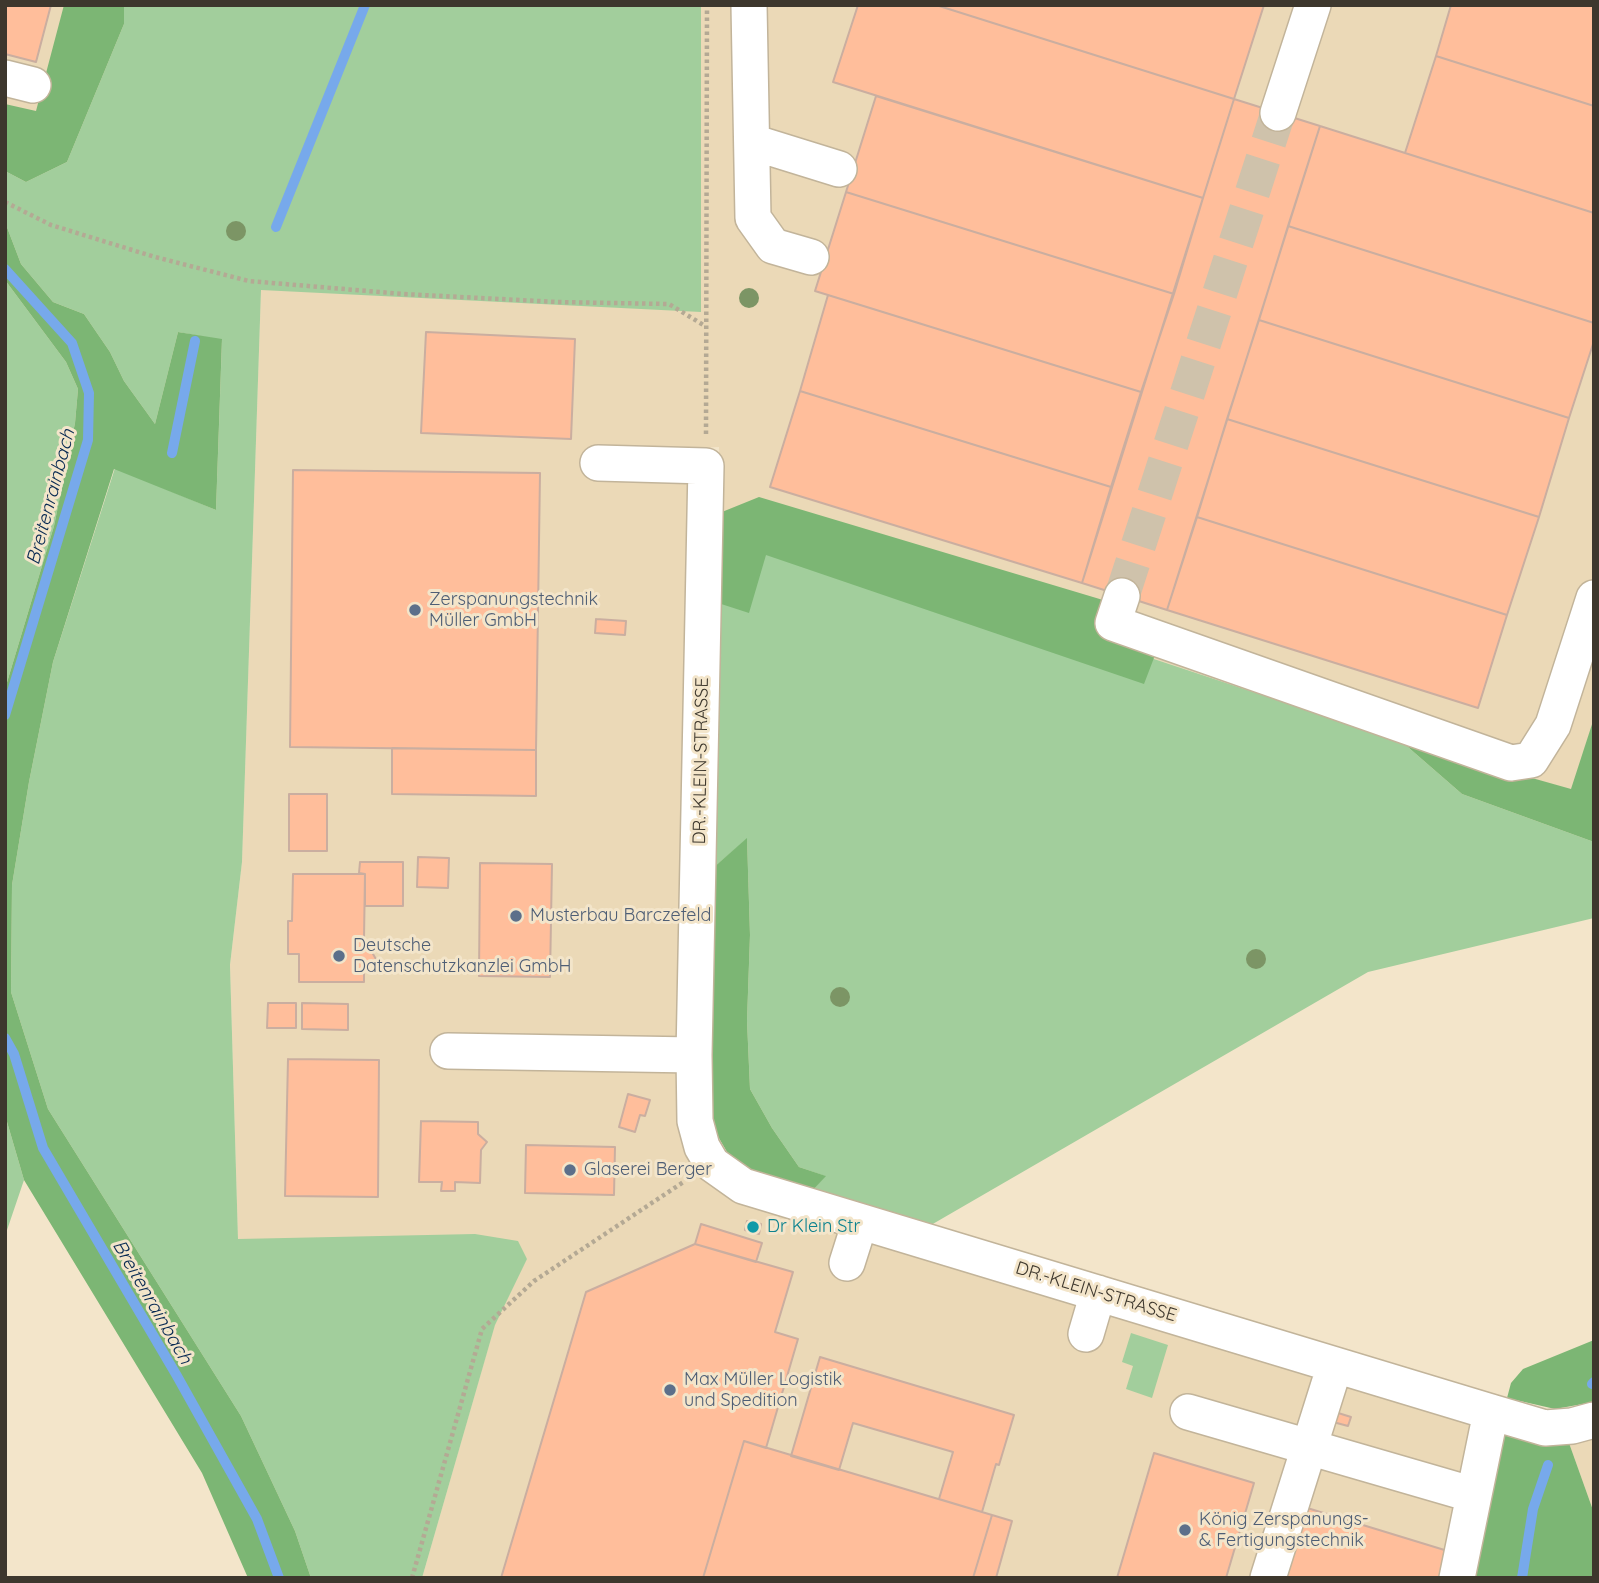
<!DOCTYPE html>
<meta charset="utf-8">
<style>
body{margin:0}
#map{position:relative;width:1599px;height:1583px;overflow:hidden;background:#f3e5ca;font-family:Quicksand,sans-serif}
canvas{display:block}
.frame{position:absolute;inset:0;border:7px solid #3d372d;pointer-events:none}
</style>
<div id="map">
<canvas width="1599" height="1583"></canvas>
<div class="frame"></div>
</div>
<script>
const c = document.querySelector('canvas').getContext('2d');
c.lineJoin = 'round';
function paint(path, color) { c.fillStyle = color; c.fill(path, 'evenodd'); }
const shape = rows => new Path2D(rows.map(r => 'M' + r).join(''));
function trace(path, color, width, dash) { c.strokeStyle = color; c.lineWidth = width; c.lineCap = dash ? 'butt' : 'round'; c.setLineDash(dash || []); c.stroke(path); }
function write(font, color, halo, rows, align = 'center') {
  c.font = font + ' Quicksand,sans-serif'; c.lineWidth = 6; c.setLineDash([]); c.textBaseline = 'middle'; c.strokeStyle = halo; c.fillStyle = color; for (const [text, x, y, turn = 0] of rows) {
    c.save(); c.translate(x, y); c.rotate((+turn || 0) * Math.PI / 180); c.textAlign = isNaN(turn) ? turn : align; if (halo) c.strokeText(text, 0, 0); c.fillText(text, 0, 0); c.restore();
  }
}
paint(shape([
 [5,5,73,5,26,182,5,169],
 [701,5,1594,5,1594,718,1572,790,1401,741,717,514,719,447,698,448,682,1138,696,1172,734,1200,1502,1433,1475,1578,422,1578,495,1324,527,1258,238,1239,230,965,242,862,261,289,701,311],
 [1594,1435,1594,1513,1569,1443]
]), '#ebd9b7');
paint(shape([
 [124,5,701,5,701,312,261,290,242,862,230,965,238,1239,475,1234,518,1241,527,1259,495,1325,422,1578,311,1578,295,1531,241,1416,48,1109,11,992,12,885,29,782,53,662,115,468,216,510,222,340,178,332,155,424,124,381,110,352,84,314,53,302,21,264,5,222,5,171,26,182,67,162,124,24],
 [5,280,66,362,78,389,75,423,54,526,5,689],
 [717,514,1401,741,1462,794,1594,842,1594,918,1368,972,931,1225,813,1190,825,1176,799,1167,772,1128,750,1089,747,1021,750,935,747,839,713,868],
 [5,1115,24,1180,5,1236],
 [1131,1333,1168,1345,1152,1398,1126,1389,1133,1366,1122,1362]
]), '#a2ce9c');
paint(shape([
 [64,5,124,5,124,24,67,162,26,182,5,171,5,104,36,111],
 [5,222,21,264,53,302,84,314,110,352,124,381,155,424,178,332,222,339,216,510,114,469,53,662,29,782,12,885,11,992,48,1109,241,1416,295,1531,311,1578,248,1578,202,1473,24,1180,5,1115,5,689,54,526,75,423,78,389,66,362,5,280],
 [759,497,1103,600,1096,626,1157,650,1144,684,766,555,749,613,715,602,717,514],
 [1594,718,1594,842,1462,794,1401,741,1571,789],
 [747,838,750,935,747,1021,750,1089,772,1128,799,1167,826,1176,813,1190,757,1172,737,1163,727,1152,716,1133,709,1114,713,868],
 [1594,1340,1594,1402,1555,1409,1507,1398,1511,1383,1523,1369],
 [1502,1433,1569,1443,1594,1513,1594,1578,1475,1578]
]), '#7cb674');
trace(shape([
 [276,227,365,5],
 [5,269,72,343,89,393,88,440,5,715],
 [172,453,195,341],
 [5,1038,14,1054,43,1148,177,1376,257,1519,279,1578],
 [1592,1384,1594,1382],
 [1522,1578,1533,1509,1548,1465]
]), '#77a9eb', 10);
const building = shape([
 [5,5,51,5,36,62,5,54,5,5],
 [858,5,936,5,1234,99,1203,198,833,82,858,5],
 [936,5,1264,5,1234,99,936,5],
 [1451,5,1594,5,1594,106,1436,56,1451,5],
 [1436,56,1594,106,1594,213,1405,153,1436,56],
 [876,96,1203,198,1174,294,846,192,876,96],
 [1234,99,1320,126,1167,610,1082,583,1234,99],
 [1320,126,1594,213,1594,323,1288,226,1320,126],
 [846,192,1174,294,1141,392,815,291,846,192],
 [1288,226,1594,323,1594,341,1569,418,1259,320,1288,226],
 [828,295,1141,392,1111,487,800,391,828,295],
 [1259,320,1569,418,1539,517,1227,419,1259,320],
 [426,332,575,339,571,439,421,433,426,332],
 [800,391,1111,487,1082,583,770,487,800,391],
 [1227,419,1539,517,1507,615,1197,517,1227,419],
 [293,470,540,473,536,750,290,747,293,470],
 [1197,517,1507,615,1478,708,1167,610,1197,517],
 [596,619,626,621,625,635,595,633,596,619],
 [392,748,536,750,536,796,392,794,392,748],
 [289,794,327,794,327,851,289,851,289,794],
 [418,857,449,858,448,888,417,887,418,857],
 [360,862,403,862,403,906,365,906,365,874,359,873,360,862],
 [480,863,552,864,550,977,479,976,480,863],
 [293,874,365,874,364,938,377,961,364,964,364,982,299,982,299,954,288,954,288,921,292,921,293,874],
 [268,1003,296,1003,296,1028,267,1028,268,1003],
 [302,1003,348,1004,348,1030,302,1029,302,1003],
 [288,1059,379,1060,378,1197,285,1196,288,1059],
 [628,1094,650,1100,645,1116,640,1115,635,1132,619,1127,628,1094],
 [421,1121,478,1122,478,1134,487,1142,481,1150,480,1183,455,1182,455,1191,441,1191,442,1182,419,1182,421,1121],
 [526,1145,615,1147,614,1195,525,1193,526,1145],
 [747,1221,761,1224,759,1234,745,1230,747,1221],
 [701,1224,762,1243,756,1262,695,1244,701,1224],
 [695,1244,793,1272,775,1332,798,1339,766,1448,744,1441,703,1578,501,1578,586,1292,695,1244],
 [820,1357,1014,1415,999,1465,996,1464,982,1512,939,1499,953,1452,853,1423,839,1470,791,1456,820,1357],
 [1335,1412,1351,1417,1348,1426,1333,1422,1335,1412],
 [744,1441,992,1515,973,1578,703,1578,744,1441],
 [1154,1453,1254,1483,1226,1578,1117,1578,1154,1453],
 [1304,1507,1451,1552,1443,1578,1283,1578,1304,1507],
 [992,1515,1012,1521,996,1578,973,1578,992,1515]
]);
paint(building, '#ffbe9b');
trace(building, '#caaea0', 2);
trace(shape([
 [1122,596,1278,113]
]), '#cfc2ab', 35, [35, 18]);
const minor = shape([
 [749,5,753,218,773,246,811,257],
 [5,78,33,85],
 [1278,113,1313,5],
 [752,142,839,169],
 [598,463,706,466,694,1055,695,1121,702,1147,712,1164,743,1186,1491,1412,1545,1428,1572,1426,1594,1420],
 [1122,596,1113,623,1511,763,1531,760,1553,725,1594,598],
 [448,1051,694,1055],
 [847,1263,860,1222],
 [1086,1334,1098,1293],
 [1188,1412,1474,1495],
 [1268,1578,1335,1365],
 [1457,1578,1491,1412]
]);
trace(minor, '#c2b49a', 38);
trace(shape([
 [5,202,51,225,155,257,249,281,403,294,558,302,669,304,705,326],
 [706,434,707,5],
 [412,1578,482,1329,534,1281,685,1181]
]), '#b4a994', 4.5, [3.5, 3.5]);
trace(minor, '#fff', 35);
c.fillStyle = '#7c9565';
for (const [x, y] of [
 [236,231],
 [749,298],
 [1256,959],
 [840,997]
]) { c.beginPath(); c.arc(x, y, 10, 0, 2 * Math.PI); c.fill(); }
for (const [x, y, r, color] of [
 [415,610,7,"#5c6f8a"],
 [516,916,7,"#5c6f8a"],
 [339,956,7,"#5c6f8a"],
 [570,1170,7,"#5c6f8a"],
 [753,1227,7,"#0f9aa8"],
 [670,1390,7,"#5c6f8a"],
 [1185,1530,7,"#5c6f8a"]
]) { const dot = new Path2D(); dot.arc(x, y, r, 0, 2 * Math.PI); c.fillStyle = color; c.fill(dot); trace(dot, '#f3e5ca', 2.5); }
write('18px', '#4e5e75', '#f3e5ca', [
 ["Zerspanungstechnik",429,600],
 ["Müller GmbH",429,621],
 ["Musterbau Barczefeld",530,916],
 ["Deutsche",353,946],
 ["Datenschutzkanzlei GmbH",353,967],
 ["Glaserei Berger",584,1170],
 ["Max Müller Logistik",684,1380],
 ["und Spedition",684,1401],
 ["König Zerspanungs-",1199,1520],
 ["& Fertigungstechnik",1199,1541]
], 'left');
write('18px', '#3d372d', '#f3e5ca', [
 ["DR.-KLEIN-STRASSE",701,761,-89],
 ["DR.-KLEIN-STRASSE",1096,1292,17]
]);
write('18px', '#0d838f', '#f3e5ca', [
 ["Dr Klein Str",767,1227]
], 'left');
write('italic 19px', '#072952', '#f3e5ca', [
 ["Breitenrainbach",51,497,-75],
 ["Breitenrainbach",152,1302,60]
]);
</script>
